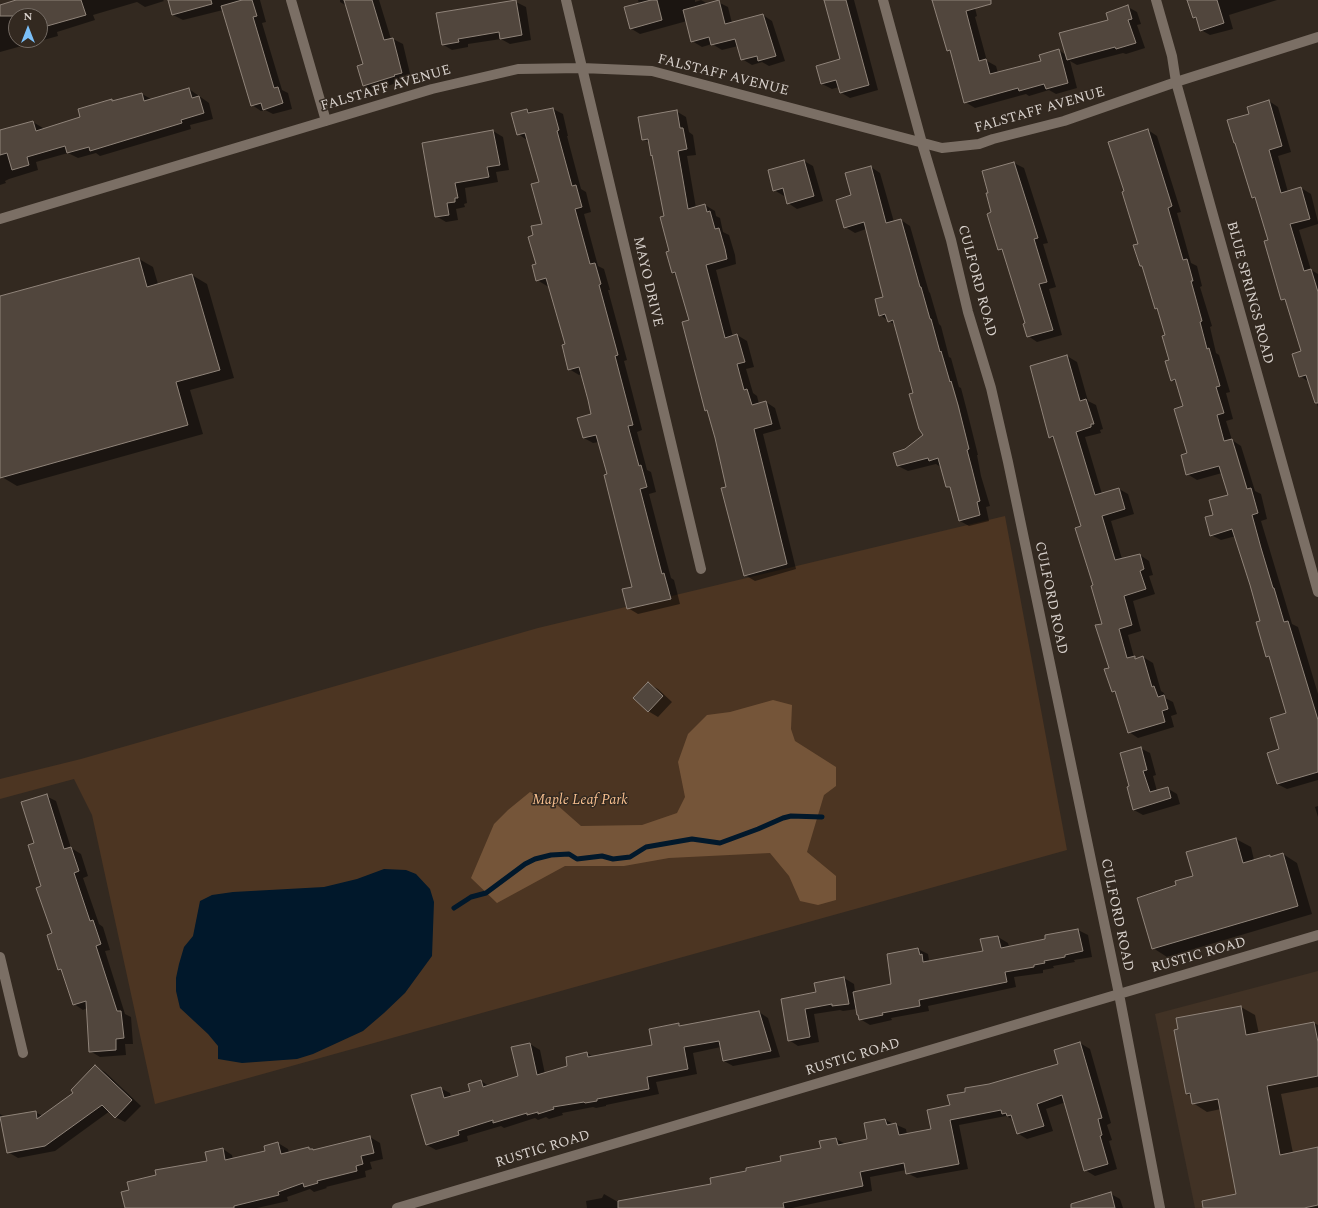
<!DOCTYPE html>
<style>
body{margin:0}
#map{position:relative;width:1318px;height:1208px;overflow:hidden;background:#332920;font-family:Spectral,serif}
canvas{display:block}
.north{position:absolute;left:8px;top:8px;width:40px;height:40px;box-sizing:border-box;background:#332920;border:1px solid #756c65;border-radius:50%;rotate:0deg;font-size:11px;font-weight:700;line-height:16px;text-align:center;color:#d8d1cc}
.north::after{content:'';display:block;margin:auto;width:14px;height:18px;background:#7abff8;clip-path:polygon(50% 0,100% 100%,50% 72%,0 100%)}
</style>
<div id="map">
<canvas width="1318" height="1208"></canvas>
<div class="north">N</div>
</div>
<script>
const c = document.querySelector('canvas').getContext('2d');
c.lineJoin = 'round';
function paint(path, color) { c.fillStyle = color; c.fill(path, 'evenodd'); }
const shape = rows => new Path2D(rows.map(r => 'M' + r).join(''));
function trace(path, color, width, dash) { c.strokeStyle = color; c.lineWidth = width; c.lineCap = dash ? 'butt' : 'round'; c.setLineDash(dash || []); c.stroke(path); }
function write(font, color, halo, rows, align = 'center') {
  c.font = font + ' Spectral,serif'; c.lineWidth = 3; c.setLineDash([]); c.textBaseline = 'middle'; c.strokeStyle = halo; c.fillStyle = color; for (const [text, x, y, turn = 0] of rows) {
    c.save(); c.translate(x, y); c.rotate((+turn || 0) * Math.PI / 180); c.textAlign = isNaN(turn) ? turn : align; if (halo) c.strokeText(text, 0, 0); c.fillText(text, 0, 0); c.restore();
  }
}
paint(shape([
 [1318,971,1318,1208,1195,1208,1155,1014]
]), '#413225');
paint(shape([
 [1005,516,1067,850,155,1104,92,815,74,779,0,799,0,779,81,759,538,628]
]), '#4c3522');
paint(shape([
 [773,700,792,705,791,729,795,741,836,767,836,786,824,795,807,852,836,876,836,900,818,905,800,901,789,876,770,853,669,858,624,866,565,866,497,903,471,878,494,824,508,810,530,792,556,804,581,826,642,825,677,813,685,797,678,762,688,734,707,715,730,712]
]), '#755539');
paint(shape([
 [384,869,406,870,416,874,430,889,434,902,432,956,405,993,384,1013,363,1031,313,1054,297,1059,242,1063,218,1059,218,1046,208,1034,180,1008,176,991,176,978,179,964,184,947,193,936,200,901,212,895,233,892,324,887,357,879]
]), '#01182b');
paint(shape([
 [20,0,163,0,164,1,145,7,137,2,93,15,95,20,57,32,58,36,0,52,0,5],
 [16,16,40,16,40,40,16,40],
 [169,0,260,0,266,22,262,23,282,90,288,93,292,109,273,114,265,110,261,111,252,105,223,10,183,20,173,15],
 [340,0,379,0,391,39,393,39,403,44,411,78,373,91,363,85,364,65,347,6,340,2],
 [638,0,695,0,695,2,701,0,708,4,718,2,728,7,732,23,763,15,772,21,785,61,769,66,762,62,752,65,742,59,738,46,722,50,712,44,702,47,692,41,687,21,640,34,630,28,639,4],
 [825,0,854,0,878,90,850,98,840,92,839,87,832,89,822,84,841,60],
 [933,0,973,0,977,16,975,17,987,61,996,66,998,73,1042,61,1059,50,1066,55,1128,7,1137,12,1141,24,1137,25,1145,48,1126,54,1123,53,1077,65,1070,61,1077,88,1056,94,1049,90,1029,96,1026,94,975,108,965,102,952,52,948,50],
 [1188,0,1277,0,1229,15,1233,29,1210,35,1201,30,1198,20,1193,17],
 [516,2,526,7,531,40,510,44,501,39,468,44,468,47,452,50,442,44],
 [189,89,209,103,213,119,190,125,191,129,100,156,96,153,78,158,68,153,36,162,38,170,9,179,5,181,6,183,0,185,0,132,33,122,43,128,43,130,81,118,112,100,114,102,142,94,151,99],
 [1269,101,1278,107,1291,152,1278,156,1288,192,1301,188,1311,194,1318,222,1318,224,1299,230,1311,270,1318,274,1318,407,1313,390,1309,382,1300,376,1302,352,1287,302,1282,299,1269,241,1256,199,1252,197,1237,144,1234,143,1250,114],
 [553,109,563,114,568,136,567,136,581,189,586,192,591,212,584,214,598,266,604,269,610,290,608,290,627,360,624,361,642,430,637,432,647,470,651,472,656,492,649,494,671,578,674,580,680,604,638,614,628,608,633,587,608,475,599,442,593,443,584,438,592,415,582,374,579,375,569,369,567,345,550,285,547,286,537,280,535,236,543,224,540,183,527,140,518,134,527,110,532,113],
 [676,111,686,117,689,132,693,135,696,155,687,156,696,208,705,205,715,211,716,216,720,218,723,232,729,235,735,255,736,264,716,270,733,337,737,335,747,341,754,367,746,369,753,393,757,396,759,404,766,402,775,408,781,429,763,434,796,569,755,581,745,575,728,487,709,412,706,410,690,320,677,276,673,273,665,216,653,156,652,155,650,143,643,139],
 [1148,130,1157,136,1181,212,1177,213,1191,263,1197,266,1202,286,1200,287,1212,326,1210,327,1216,353,1219,355,1230,392,1226,393,1233,419,1226,421,1232,440,1241,446,1255,491,1261,494,1267,519,1261,521,1292,624,1298,627,1318,694,1318,780,1287,789,1277,784,1281,750,1287,714,1270,658,1267,656,1261,622,1251,585,1236,536,1221,540,1211,535,1214,515,1229,495,1222,473,1197,480,1187,474,1188,454,1184,407,1178,383,1172,380,1166,336,1159,310,1156,308,1143,267,1141,266,1139,244,1125,192],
 [1233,446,1235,446,1249,494,1247,494],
 [493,131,503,137,509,170,496,172,498,182,465,188,467,203,464,204,465,207,456,209,458,220,446,222,436,216,423,144],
 [804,161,813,166,823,201,797,209,788,203,786,195,784,196,774,190],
 [1014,163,1024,168,1048,243,1043,244,1056,287,1049,289,1062,335,1037,342,1028,336,1026,324,1004,252,999,249,992,213],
 [871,167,880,173,894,222,901,220,910,226,929,292,930,293,939,324,941,326,949,357,951,358,959,387,961,388,967,411,978,455,977,455,981,476,990,506,986,507,989,521,969,526,960,521,951,489,947,487,941,465,939,466,936,464,908,471,898,466,895,453,906,450,925,435,895,325,880,315,885,297,866,229,855,233,845,227,852,195],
 [950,382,952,382,960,410,958,410],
 [139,259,153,267,158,284,192,275,207,284,234,378,190,390,203,434,17,486,2,477,0,470,0,298],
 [1067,356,1077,362,1088,401,1096,405,1103,429,1100,430,1101,433,1085,437,1102,494,1119,489,1128,494,1134,514,1111,521,1122,559,1140,555,1149,561,1153,575,1149,576,1155,594,1133,601,1141,631,1128,635,1134,657,1138,659,1143,657,1153,663,1161,691,1164,693,1165,698,1173,702,1177,714,1171,716,1174,727,1138,738,1129,732,1117,694,1112,691,1103,624,1082,527,1056,440,1050,437],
 [649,684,658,689,672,702,658,717,648,711],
 [1140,748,1150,753,1156,775,1153,776,1157,791,1167,788,1177,794,1180,804,1143,815,1134,810,1128,787,1131,786],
 [46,796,56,801,71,848,81,854,88,876,83,878,99,924,103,927,110,950,105,951,125,1014,131,1017,133,1044,125,1044,126,1055,100,1057,90,1051,87,1008,83,1010,74,1004,64,972,59,969,35,844],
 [1318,806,1318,817,1315,807],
 [1236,839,1251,847,1254,860,1270,856,1272,858,1283,854,1297,863,1312,914,1167,957,1153,948,1177,886,1194,877],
 [1078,930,1088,935,1092,957,1074,960,1075,962,1053,966,1054,968,1043,970,1043,973,1014,977,1016,987,928,1006,929,1011,891,1018,892,1020,870,1025,860,1019,857,1009,843,1011,840,1010,814,1014,819,1042,798,1046,789,1040,783,1000,817,993,815,984,844,978,854,984,855,992,892,985,918,949,928,954,929,960,931,961,984,951,998,937,1008,943,1009,947,1046,940,1046,936],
 [1241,1007,1255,1015,1259,1034,1314,1023,1318,1025,1318,1087,1281,1094,1293,1153,1318,1148,1318,1208,1216,1208,1238,1195,1221,1109,1207,1112,1193,1103,1191,1096,1187,1094],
 [759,1012,768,1018,780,1057,733,1066,724,1061,721,1047,693,1053,697,1074,656,1082,659,1094,606,1105,606,1106,596,1108,593,1107,562,1113,563,1115,549,1119,546,1117,538,1120,535,1118,504,1128,501,1126,467,1136,468,1141,436,1150,427,1145,440,1088,450,1093,451,1097,471,1091,481,1081,489,1086,519,1077,513,1048,530,1044,540,1050,545,1074,569,1067,587,1053,593,1057,654,1046,679,1024,683,1027],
 [1080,1043,1090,1049,1111,1123,1107,1125,1112,1140,1109,1141,1117,1169,1095,1176,1085,1170,1066,1102,1046,1109,1053,1131,1027,1139,1017,1133,1012,1119,1006,1116,959,1125,968,1169,917,1178,907,1173,906,1170,870,1177,872,1191,792,1208,587,1208,586,1201,602,1198,604,1194,618,1202,712,1185,822,1149,836,1139,846,1144,869,1140,865,1124,885,1120,906,1129,907,1135,932,1129,951,1106,967,1092,1059,1065],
 [95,1066,105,1072,141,1106,125,1122,115,1117,110,1111,55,1151,18,1158,8,1152,2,1119,0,1125,0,1114,3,1116,2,1118,35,1112,43,1116,75,1093],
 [370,1137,380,1143,383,1159,370,1162,372,1169,365,1171,366,1177,326,1187,327,1188,314,1192,310,1189,287,1197,288,1201,257,1208,126,1208,208,1162,223,1149,232,1155,233,1160,266,1152,278,1143,288,1149,289,1153,309,1148,314,1151],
 [1111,1194,1120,1199,1123,1208,1096,1208]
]), '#0007');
trace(shape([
 [454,908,471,897,486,893,525,864,535,859,551,855,569,854,577,859,602,856,613,859,630,857,646,847,692,839,720,843,758,829,783,818,791,816,822,817]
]), '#01182b', 5);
const building = shape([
 [16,0,81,0,86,15,40,28,40,16,0,16,0,5,16,0],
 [168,0,211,0,212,4,172,15,168,0],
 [242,0,252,0,257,16,253,17,274,88,278,87,283,103,263,110,261,103,251,106,221,6,242,0],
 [344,0,372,0,384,40,393,38,402,73,394,75,395,76,363,86,357,66,363,64,344,0],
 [516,0,522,35,500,39,499,32,458,39,459,42,442,45,436,13,516,0],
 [651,0,657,0,662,20,630,29,624,7,651,0],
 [719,0,725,24,763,14,776,56,758,61,757,56,741,60,735,39,711,45,709,37,691,42,683,10,719,0],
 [824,0,846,0,869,85,840,93,836,80,821,84,816,66,840,59,824,0],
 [932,0,991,0,991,4,966,11,979,61,986,59,990,74,1041,61,1039,55,1059,49,1068,83,1046,89,1044,84,1019,91,1018,88,964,103,950,50,947,51,932,0],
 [1187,0,1217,0,1224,23,1200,31,1196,17,1193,18,1187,0],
 [1128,5,1132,19,1128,20,1136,43,1116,49,1115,47,1067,60,1059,33,1108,20,1106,13,1128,5],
 [189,88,192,98,199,96,204,113,181,120,182,123,90,151,89,147,67,153,65,146,27,157,29,165,12,170,7,153,0,155,0,130,33,121,36,131,80,117,78,109,112,99,112,101,142,93,144,101,189,88],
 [1269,100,1282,146,1269,150,1281,193,1301,187,1310,219,1290,224,1304,271,1311,269,1318,292,1318,403,1315,403,1306,375,1299,377,1292,354,1301,351,1285,299,1281,300,1275,279,1264,241,1268,240,1255,197,1252,198,1235,143,1234,143,1227,120,1249,114,1247,107,1269,100],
 [553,108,559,130,557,131,572,186,576,185,582,207,575,209,590,264,595,263,601,284,599,285,618,355,615,356,633,425,628,426,639,466,641,465,647,487,640,489,662,574,664,573,671,599,627,609,622,589,632,587,604,475,607,474,596,435,583,438,577,418,591,414,588,400,579,367,568,370,562,345,565,344,546,278,536,281,532,265,536,264,528,237,533,235,531,226,542,224,531,184,539,182,525,133,517,135,511,113,527,109,528,113,553,108],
 [677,110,680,128,683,128,687,149,678,151,688,209,705,204,707,212,710,211,715,229,719,228,725,249,727,259,706,265,725,338,737,334,745,362,737,364,744,390,747,389,752,405,766,401,772,424,754,429,787,564,744,576,721,488,726,487,715,438,707,410,705,411,682,322,689,320,675,272,672,273,666,252,669,251,660,217,664,216,652,155,651,156,648,139,642,140,638,117,677,110],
 [1148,129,1172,206,1168,208,1183,260,1187,259,1193,281,1191,281,1202,321,1200,322,1207,349,1209,348,1220,386,1216,387,1224,413,1217,415,1224,441,1232,439,1247,489,1251,488,1258,513,1252,515,1261,548,1273,588,1274,588,1284,622,1288,621,1318,720,1318,772,1277,784,1267,753,1279,749,1270,718,1286,713,1269,656,1266,657,1256,622,1260,621,1250,585,1232,529,1210,536,1205,517,1213,515,1209,500,1228,495,1219,466,1186,475,1181,455,1187,453,1174,409,1183,406,1175,379,1171,381,1165,361,1169,360,1162,336,1165,335,1157,308,1155,309,1142,266,1140,266,1133,245,1138,244,1122,192,1124,191,1108,142,1148,129],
 [493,130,500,165,487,167,489,177,455,183,458,198,455,198,455,202,447,203,449,215,435,217,422,143,493,130],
 [804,160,814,196,787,204,783,188,773,191,768,170,804,160],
 [1014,162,1038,238,1034,239,1047,282,1039,284,1053,330,1027,337,1023,324,1025,323,1002,249,998,250,987,214,991,212,986,193,988,193,982,171,1014,162],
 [871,166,886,223,901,219,920,287,921,287,930,319,931,319,940,352,941,351,950,382,951,381,958,405,969,449,967,450,972,469,980,501,977,502,980,515,959,521,950,487,946,487,938,458,929,461,928,458,897,466,893,453,905,449,923,435,919,429,909,394,913,393,893,320,888,322,885,314,879,316,875,299,883,297,864,222,844,228,836,200,851,195,845,173,871,166],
 [139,258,147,287,192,274,220,370,176,382,188,425,0,478,0,296,139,258],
 [1067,355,1080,401,1086,399,1094,424,1091,424,1091,427,1076,432,1095,495,1119,488,1125,509,1102,516,1115,560,1140,554,1144,569,1140,571,1146,589,1124,596,1132,625,1119,629,1127,658,1135,656,1135,659,1143,656,1152,687,1154,686,1158,697,1164,695,1168,709,1162,711,1165,722,1128,733,1115,691,1112,692,1104,669,1109,668,1095,625,1102,624,1091,586,1093,585,1075,528,1081,526,1053,436,1049,438,1030,366,1067,355],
 [648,682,663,696,648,712,633,698,648,682],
 [1141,747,1147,770,1143,771,1150,792,1168,787,1171,798,1133,810,1127,787,1129,786,1120,753,1141,747],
 [47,794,64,849,71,847,79,871,74,873,90,921,93,920,101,944,96,946,117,1011,121,1011,124,1038,116,1039,116,1050,89,1052,86,1001,73,1005,61,969,58,970,47,935,52,933,36,888,41,886,28,845,34,843,21,802,47,794],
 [1236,838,1243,863,1270,855,1270,857,1283,853,1298,906,1152,949,1137,898,1176,885,1175,881,1193,876,1186,852,1236,838],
 [1078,929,1083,951,1065,955,1065,957,1044,961,1045,963,1034,965,1034,967,1005,972,1007,982,919,1000,920,1006,882,1013,883,1015,859,1020,858,1015,857,1015,853,992,891,984,887,954,918,948,920,955,922,954,923,962,983,951,980,939,998,936,1001,948,1045,939,1045,935,1078,929],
 [844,977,849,1004,832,1006,832,1004,805,1009,810,1037,788,1041,781,999,816,992,814,983,844,977],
 [1241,1006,1246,1035,1314,1022,1318,1042,1318,1076,1267,1086,1280,1155,1318,1147,1318,1205,1304,1208,1203,1208,1202,1201,1236,1194,1218,1099,1192,1104,1190,1093,1186,1094,1174,1030,1178,1029,1176,1018,1241,1006],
 [759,1011,771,1051,723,1061,719,1041,684,1047,688,1069,647,1077,649,1089,597,1099,597,1101,585,1103,584,1102,553,1107,554,1109,538,1114,538,1112,527,1115,527,1113,493,1123,493,1120,458,1131,459,1135,426,1145,411,1095,441,1087,444,1098,470,1091,468,1084,481,1080,483,1087,518,1076,511,1047,530,1043,537,1075,567,1066,566,1057,587,1052,588,1057,652,1045,649,1029,679,1023,679,1026,759,1011],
 [1080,1042,1102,1118,1098,1119,1102,1135,1100,1136,1108,1164,1084,1171,1062,1095,1037,1104,1044,1126,1017,1134,1011,1115,1007,1116,1006,1113,1002,1114,1001,1110,950,1120,959,1164,906,1174,904,1163,860,1172,863,1186,783,1203,784,1208,618,1208,618,1201,711,1184,710,1178,746,1171,746,1168,781,1161,780,1156,821,1148,819,1141,836,1138,838,1145,867,1139,864,1123,885,1119,887,1125,896,1123,899,1135,931,1129,927,1110,950,1105,947,1095,965,1092,965,1088,989,1084,1058,1064,1054,1050,1080,1042],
 [95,1065,132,1100,115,1118,102,1105,45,1146,7,1153,0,1117,36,1111,37,1119,73,1093,71,1090,95,1065],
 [370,1136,374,1153,361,1156,363,1164,356,1166,357,1171,317,1181,318,1183,304,1187,303,1183,278,1192,279,1195,234,1206,234,1208,125,1208,121,1192,129,1190,127,1182,156,1175,155,1170,207,1161,205,1152,223,1148,225,1160,265,1151,264,1146,278,1142,281,1154,309,1147,309,1149,313,1149,313,1150,370,1136],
 [1111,1192,1115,1208,1071,1208,1071,1204,1111,1192]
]);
paint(building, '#51463d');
trace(building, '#90847a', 1);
trace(shape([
 [291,0,326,121],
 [566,0,701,569],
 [883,0,922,143,951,240,968,312,991,388,1008,462,1119,994,1160,1208],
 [1156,0,1172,56,1176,82,1318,592],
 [0,219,432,89,518,69,582,68,652,71,942,148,979,144,993,139,1064,121,1176,82,1318,37],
 [0,957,23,1053],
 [397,1208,1318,935]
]), '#7b6f65', 10);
write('14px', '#d8d1cc', '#332920', [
 ["FALSTAFF AVENUE",723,76,14],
 ["FALSTAFF AVENUE",386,89,-16],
 ["FALSTAFF AVENUE",1040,111,-16],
 ["CULFORD ROAD",976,281,75],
 ["MAYO DRIVE",647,282,77],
 ["BLUE SPRINGS ROAD",1249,293,75],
 ["CULFORD ROAD",1050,598,78],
 ["CULFORD ROAD",1116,915,78],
 ["RUSTIC ROAD",1199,956,-16],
 ["RUSTIC ROAD",853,1058,-17],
 ["RUSTIC ROAD",543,1150,-17]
]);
write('italic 14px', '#f7bf8f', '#332920', [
 ["Maple Leaf Park",580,801]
]);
</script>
